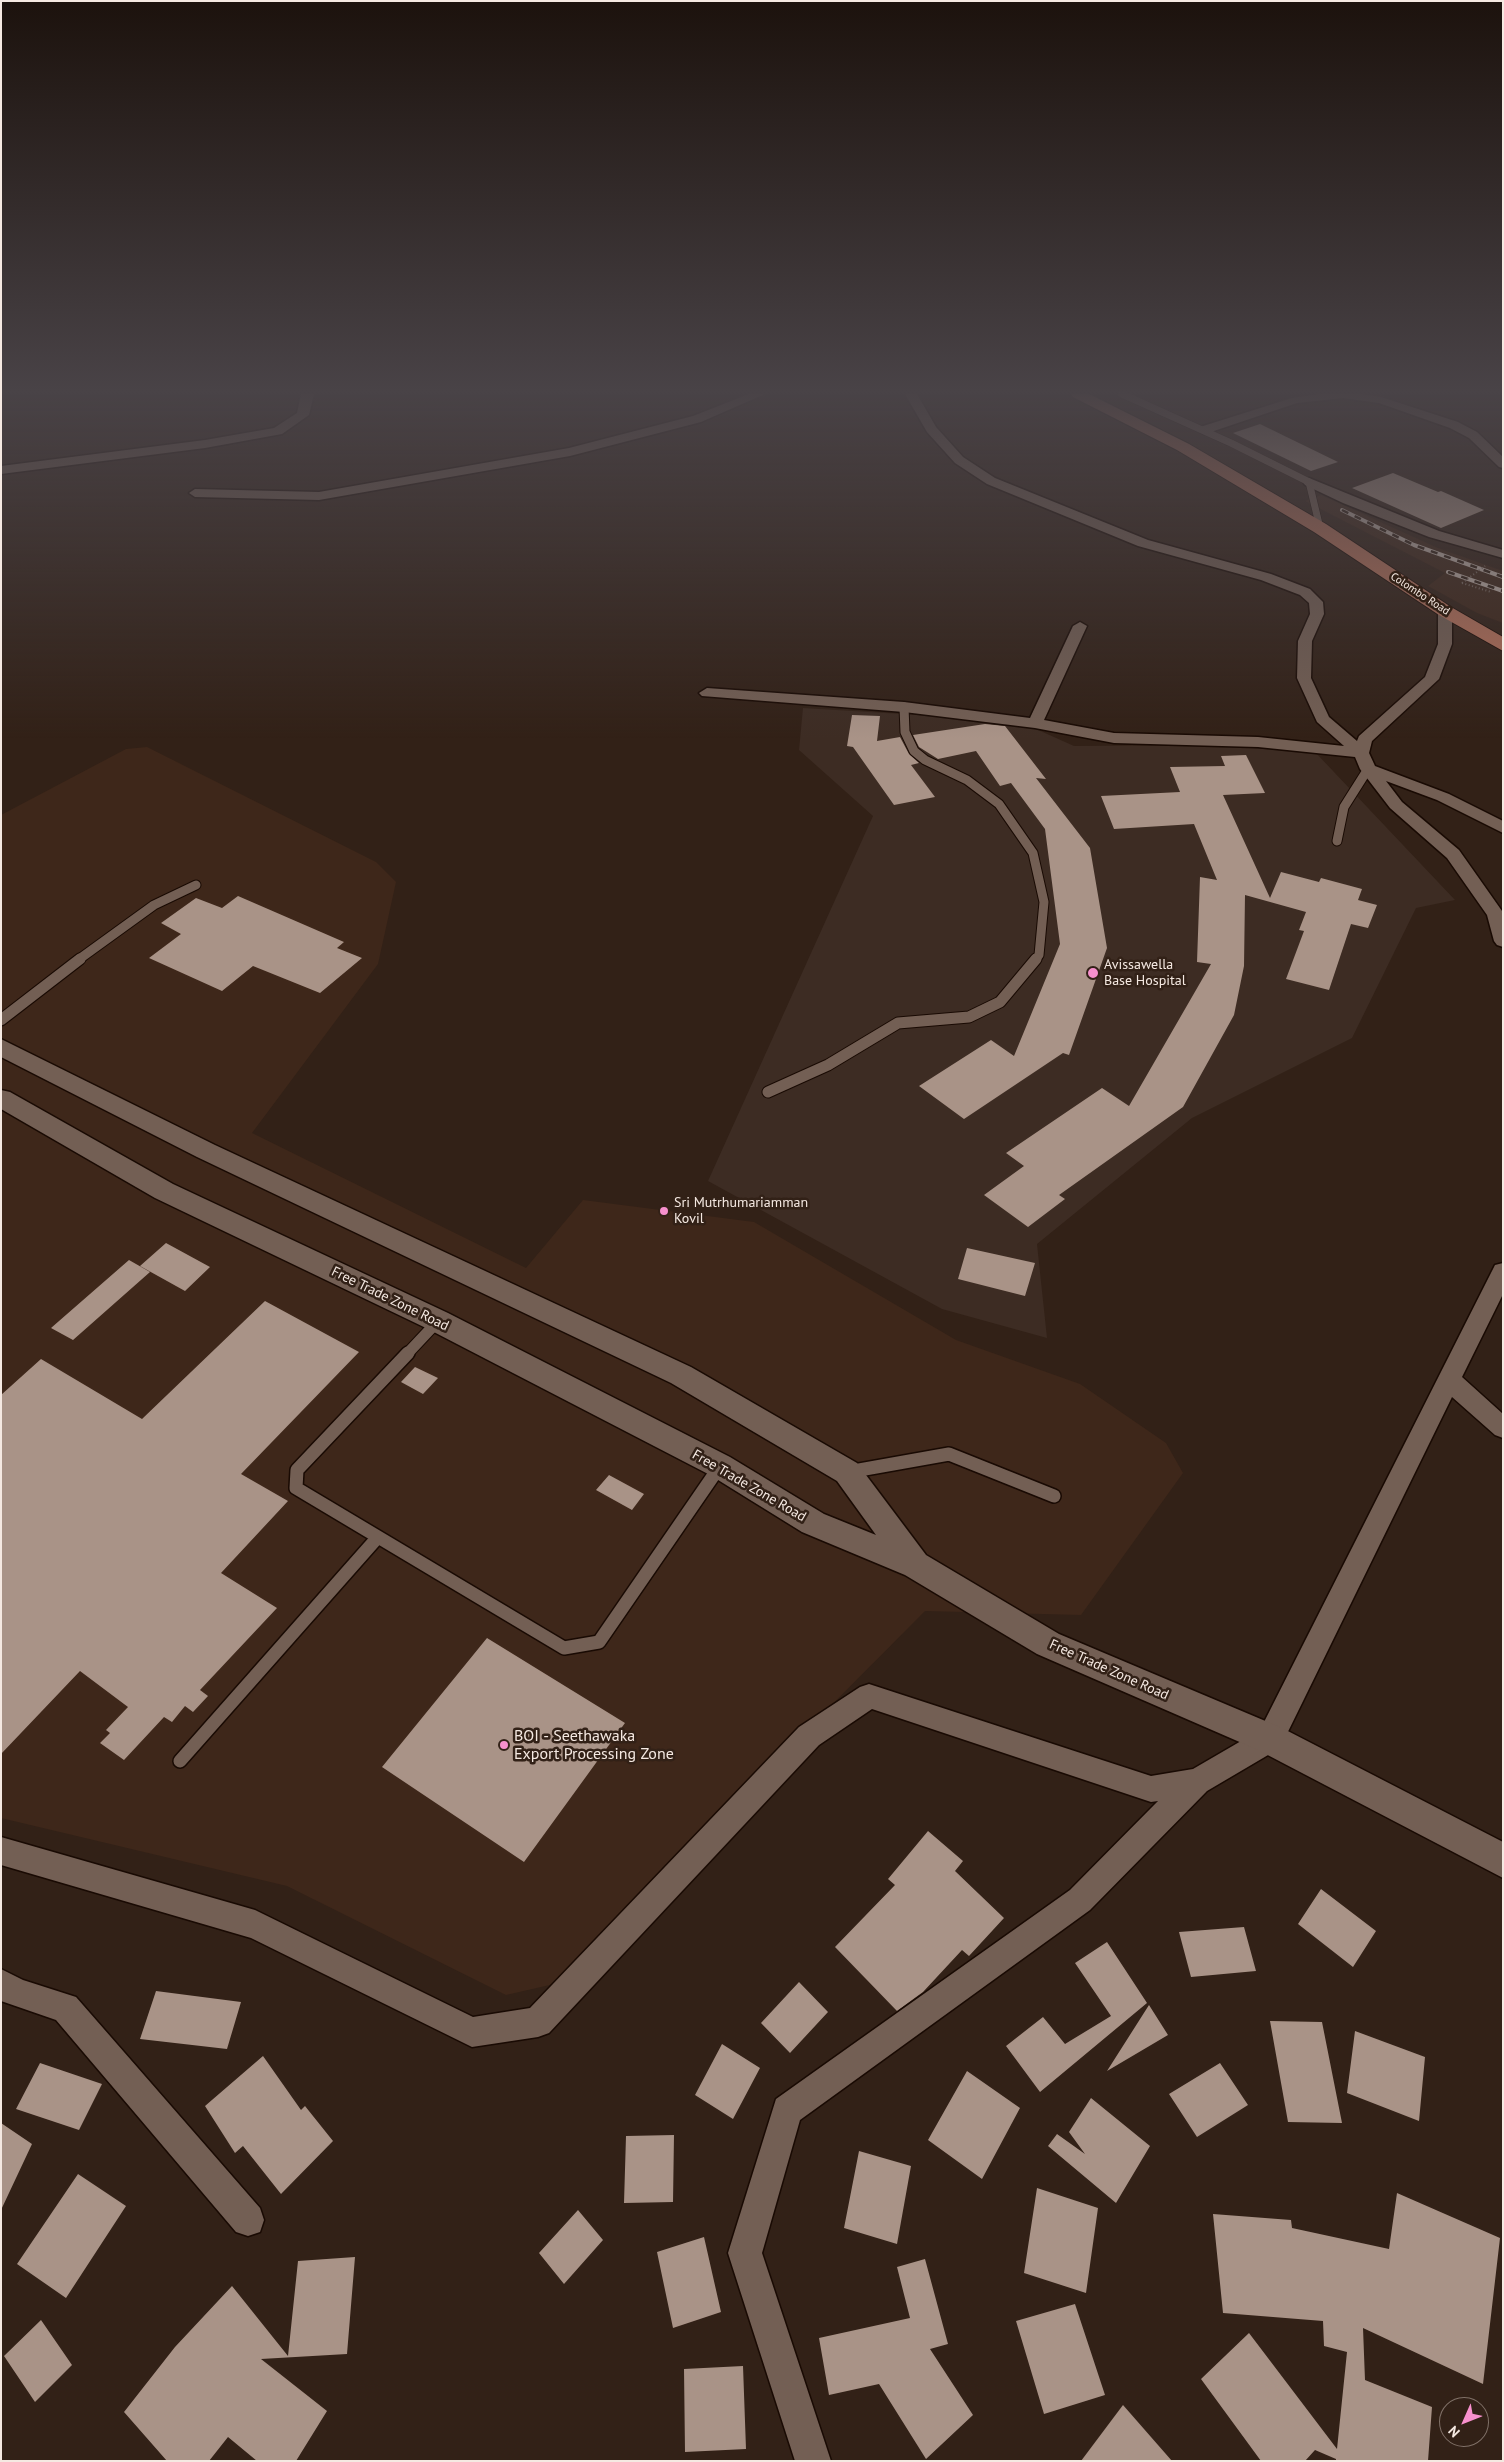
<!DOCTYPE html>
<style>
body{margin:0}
#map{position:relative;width:1504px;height:2462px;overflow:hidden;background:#322117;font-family:"PT Sans",sans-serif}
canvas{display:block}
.frame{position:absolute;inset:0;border:2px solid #f5e9e2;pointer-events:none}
.north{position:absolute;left:1439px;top:2397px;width:50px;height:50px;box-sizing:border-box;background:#322117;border:1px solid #807168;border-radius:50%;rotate:226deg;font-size:14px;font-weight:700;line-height:20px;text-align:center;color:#f5e9e2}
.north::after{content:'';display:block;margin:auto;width:18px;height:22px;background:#f790cd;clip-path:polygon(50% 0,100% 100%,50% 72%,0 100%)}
</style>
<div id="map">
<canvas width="1504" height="2462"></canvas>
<div class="frame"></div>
<div class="north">N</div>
</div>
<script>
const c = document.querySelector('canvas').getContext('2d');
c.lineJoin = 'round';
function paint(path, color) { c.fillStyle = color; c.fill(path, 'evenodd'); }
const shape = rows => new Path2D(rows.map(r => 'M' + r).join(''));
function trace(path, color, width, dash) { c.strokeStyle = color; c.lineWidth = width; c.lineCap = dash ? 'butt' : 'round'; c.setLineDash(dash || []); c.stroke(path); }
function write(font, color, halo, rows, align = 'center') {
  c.font = font + ' "PT Sans",sans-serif'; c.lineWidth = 5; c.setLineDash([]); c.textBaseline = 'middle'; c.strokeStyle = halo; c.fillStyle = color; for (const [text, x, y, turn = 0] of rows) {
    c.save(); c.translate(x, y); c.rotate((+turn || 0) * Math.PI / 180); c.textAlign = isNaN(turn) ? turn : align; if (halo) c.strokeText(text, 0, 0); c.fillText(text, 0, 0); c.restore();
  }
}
paint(shape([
 [1321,495,1438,548,1503,571,1503,623,1477,613,1428,586,1445,573,1305,501],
 [147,747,376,862,396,882,378,964,252,1133,526,1268,583,1200,754,1222,956,1340,1080,1384,1166,1443,1183,1473,1081,1615,925,1611,554,1984,506,1995,287,1886,1,1818,1,815,126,749]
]), '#3e271a');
paint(shape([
 [803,708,1002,720,1027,725,1074,746,1215,745,1316,753,1455,900,1416,908,1352,1038,1192,1118,1037,1244,1047,1338,942,1309,708,1181,873,816,799,750]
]), '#3d2c23');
paint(shape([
 [1260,424,1338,462,1311,471,1233,433],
 [1393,473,1438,492,1441,491,1484,510,1441,528,1352,488],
 [852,715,880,716,877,741,900,737,909,754,919,763,911,765,935,797,894,805,853,747,847,746],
 [985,724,1005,726,1046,779,1036,778,1090,848,1107,948,1069,1055,1063,1053,964,1119,919,1086,991,1040,1014,1056,1060,944,1045,829,1011,783,1000,786,976,751,938,759,919,747,913,735],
 [1246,755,1265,793,1223,795,1270,898,1281,872,1319,882,1321,878,1362,889,1358,900,1377,905,1368,928,1351,924,1329,990,1286,979,1304,931,1299,930,1306,912,1245,895,1244,966,1234,1015,1183,1107,1059,1195,1065,1199,1028,1227,984,1195,1024,1166,1006,1153,1102,1088,1129,1106,1211,964,1197,962,1200,877,1217,880,1194,824,1114,829,1101,796,1180,792,1170,767,1225,766,1221,756],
 [238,896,344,942,337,948,362,958,320,993,253,966,222,991,149,958,181,934,161,923,196,898,222,908],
 [166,1243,210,1267,185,1291,140,1266],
 [967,1248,1035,1263,1025,1296,958,1279],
 [129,1260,150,1272,73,1340,51,1328],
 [265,1301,359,1352,241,1474,288,1501,221,1573,277,1608,200,1690,208,1696,193,1712,185,1706,172,1722,164,1717,124,1760,100,1743,110,1733,106,1730,128,1707,80,1671,1,1754,1,1395,41,1359,142,1419],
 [415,1367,438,1378,423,1394,401,1382],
 [609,1475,644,1494,632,1510,596,1490],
 [487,1638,625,1723,524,1862,382,1767],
 [928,1831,963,1861,955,1871,1004,1918,969,1956,962,1950,923,1992,897,2011,835,1947,895,1885,888,1879],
 [1321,1889,1376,1931,1353,1967,1298,1924],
 [1244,1927,1256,1971,1191,1977,1179,1932],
 [1107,1942,1147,2003,1040,2092,1006,2046,1043,2017,1065,2044,1111,2016,1075,1963],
 [799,1982,828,2012,790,2053,761,2023],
 [156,1991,241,2002,227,2049,140,2039],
 [1149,2005,1168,2035,1107,2071],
 [1270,2021,1322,2022,1342,2123,1288,2122],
 [1355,2031,1425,2057,1419,2121,1347,2093],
 [722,2044,760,2068,733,2119,695,2095],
 [263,2056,301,2110,305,2106,333,2141,281,2194,243,2146,235,2153,205,2106],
 [40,2063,102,2084,79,2130,16,2109],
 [1220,2063,1248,2105,1197,2137,1169,2094],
 [967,2071,1020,2108,982,2179,928,2140],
 [1091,2098,1150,2146,1116,2203,1048,2146,1057,2134,1085,2154,1069,2132],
 [1,2123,32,2144,1,2210],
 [674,2135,673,2202,624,2203,626,2136],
 [859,2151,911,2166,897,2244,844,2228],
 [78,2174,126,2206,66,2298,17,2264],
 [1037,2188,1098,2208,1086,2293,1024,2273],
 [1397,2193,1500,2238,1483,2384,1363,2328,1365,2380,1432,2407,1428,2461,1336,2461,1336,2459,1315,2450,1305,2461,1261,2461,1201,2379,1249,2333,1337,2449,1347,2352,1324,2346,1323,2321,1223,2313,1213,2214,1291,2220,1292,2228,1389,2249],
 [578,2210,603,2240,564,2284,539,2253],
 [704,2237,721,2312,673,2328,657,2252],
 [355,2257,347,2354,261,2359,327,2411,296,2461,257,2461,228,2437,209,2461,167,2461,124,2412,175,2347,232,2286,288,2356,298,2261],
 [925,2259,948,2344,930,2349,973,2415,926,2459,879,2384,829,2395,819,2338,910,2318,897,2267],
 [1075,2304,1105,2395,1044,2414,1016,2321],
 [41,2320,72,2365,35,2402,4,2356],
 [743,2366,746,2449,685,2452,684,2369],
 [1123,2405,1172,2461,1081,2461]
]), '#a99387');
const serviceFar3 = shape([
 [1122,394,1231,443,1309,482,1320,528]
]);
const serviceFar2 = shape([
 [904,707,905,732,914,751,925,760,967,780,999,804,1033,853,1044,902,1039,955,1035,960],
 [1337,841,1344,807,1368,769],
 [78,960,154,905,196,885]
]);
const serviceFar1 = shape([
 [1,1020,80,959],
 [768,1092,828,1065,898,1023,969,1017,1000,1002,1036,959],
 [407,1354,438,1321]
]);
const service = shape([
 [408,1353,297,1470,296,1488,564,1648,599,1642,720,1466],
 [848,1472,949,1454,1054,1496],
 [180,1761,378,1537]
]);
const minor = shape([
 [301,394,314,394,309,415,282,434,205,448,1,474,1,466,205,440,274,428,297,413,301,394],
 [749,394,765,394,701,422,570,456,319,500,195,497,189,493,195,489,319,492,569,448,693,416,749,394],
 [905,394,917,394,936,427,963,457,995,478,1148,540,1271,574,1310,589,1323,602,1324,614,1312,641,1311,678,1329,717,1357,741,1359,736,1425,677,1438,644,1438,611,1440,608,1450,608,1452,611,1452,644,1439,679,1372,741,1369,753,1375,766,1449,794,1503,821,1503,833,1437,800,1386,781,1402,802,1459,850,1502,911,1503,947,1497,945,1494,941,1487,915,1447,858,1390,808,1360,769,1355,757,1258,747,1114,743,1035,728,904,712,702,696,699,693,707,688,904,702,1030,718,1073,626,1080,622,1087,626,1044,720,1114,733,1258,737,1344,746,1317,722,1297,678,1298,641,1310,614,1309,603,1300,595,1261,580,1138,546,987,484,955,463,927,432,905,394],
 [1320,394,1361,394,1381,397,1458,422,1477,432,1503,457,1503,468,1499,467,1469,438,1450,428,1379,403,1343,398,1297,403,1208,433,1204,434,1198,430,1200,427,1292,398,1320,394],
 [1309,478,1439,531,1503,550,1503,558,1429,537,1343,503,1305,485,1303,482,1309,478],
 [1503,1263,1503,1294,1462,1377,1503,1414,1503,1438,1495,1435,1452,1397,1280,1748,1207,1791,1090,1910,800,2120,762,2253,831,2461,795,2461,728,2253,776,2099,1070,1890,1158,1801,1151,1802,872,1709,819,1745,549,2033,538,2037,472,2047,251,1938,1,1865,1,1837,255,1910,473,2017,530,2008,799,1727,860,1687,869,1684,1151,1776,1193,1769,1260,1730,1492,1271,1495,1265,1503,1263],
 [1,1969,23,1980,76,1997,260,2208,264,2220,260,2232,248,2236,236,2232,56,2020,1,2001,1,1969]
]);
const tertiary = shape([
 [1,1039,215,1145,691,1367,857,1463,926,1555,1059,1634,1282,1728,1503,1842,1503,1878,1258,1750,1037,1654,905,1575,802,1532,710,1475,428,1329,155,1198,1,1109,1,1090,10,1092,173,1184,448,1313,730,1457,824,1514,876,1535,837,1481,671,1383,197,1157,1,1057,1,1039]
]);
const trunk = shape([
 [1071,394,1089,394,1189,444,1326,524,1451,607,1503,637,1503,651,1439,615,1314,532,1177,450,1073,397,1071,394]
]);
trace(serviceFar3, '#190a03', 8);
trace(serviceFar2, '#190a03', 11);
trace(serviceFar1, '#190a03', 13);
trace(service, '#190a03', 16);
trace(minor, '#190a03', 3);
trace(tertiary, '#190a03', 3);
trace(trunk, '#190a03', 2);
trace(shape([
 [1462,583,1491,592]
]), '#7d6e66', 2, [1, 2.5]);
trace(serviceFar3, '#735f54', 7);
trace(serviceFar2, '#735f54', 9);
trace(serviceFar1, '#735f54', 11);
trace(service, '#735f54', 13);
paint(minor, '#735f54');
paint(tertiary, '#735f54');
paint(trunk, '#b2705a');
const rail = shape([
 [1342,510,1414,545,1503,577],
 [1448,572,1503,591]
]);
trace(rail, '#bcaea6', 4);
trace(rail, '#322117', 2.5, [7]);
trace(shape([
 [1462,583,1485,566]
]), '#7d6e66', 2, [1, 2.5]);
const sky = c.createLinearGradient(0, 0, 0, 739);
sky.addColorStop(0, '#1c120d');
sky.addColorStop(0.53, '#494347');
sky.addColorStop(1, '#49434700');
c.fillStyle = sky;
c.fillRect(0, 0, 1504, 739);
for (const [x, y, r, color] of [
 [1093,973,6,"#f790cd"],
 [664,1211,5,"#f790cd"],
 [504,1745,5,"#f790cd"]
]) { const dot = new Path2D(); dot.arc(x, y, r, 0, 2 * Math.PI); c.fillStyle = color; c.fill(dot); trace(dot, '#322117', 2); }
write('11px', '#f5e9e2', '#322117', [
 ["Colombo Road",1420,594,33]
]);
write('14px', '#f5e9e2', '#322117', [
 ["Avissawella",1104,965],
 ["Base Hospital",1104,981],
 ["Sri Mutrhumariamman",674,1203],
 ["Kovil",674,1219]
], 'left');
write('14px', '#f5e9e2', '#322117', [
 ["Free Trade Zone Road",390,1299,26],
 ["Free Trade Zone Road",749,1486,30],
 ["Free Trade Zone Road",1109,1670,24]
]);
write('16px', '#f5e9e2', '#322117', [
 ["BOI - Seethawaka",514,1736],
 ["Export Processing Zone",514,1754]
], 'left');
</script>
